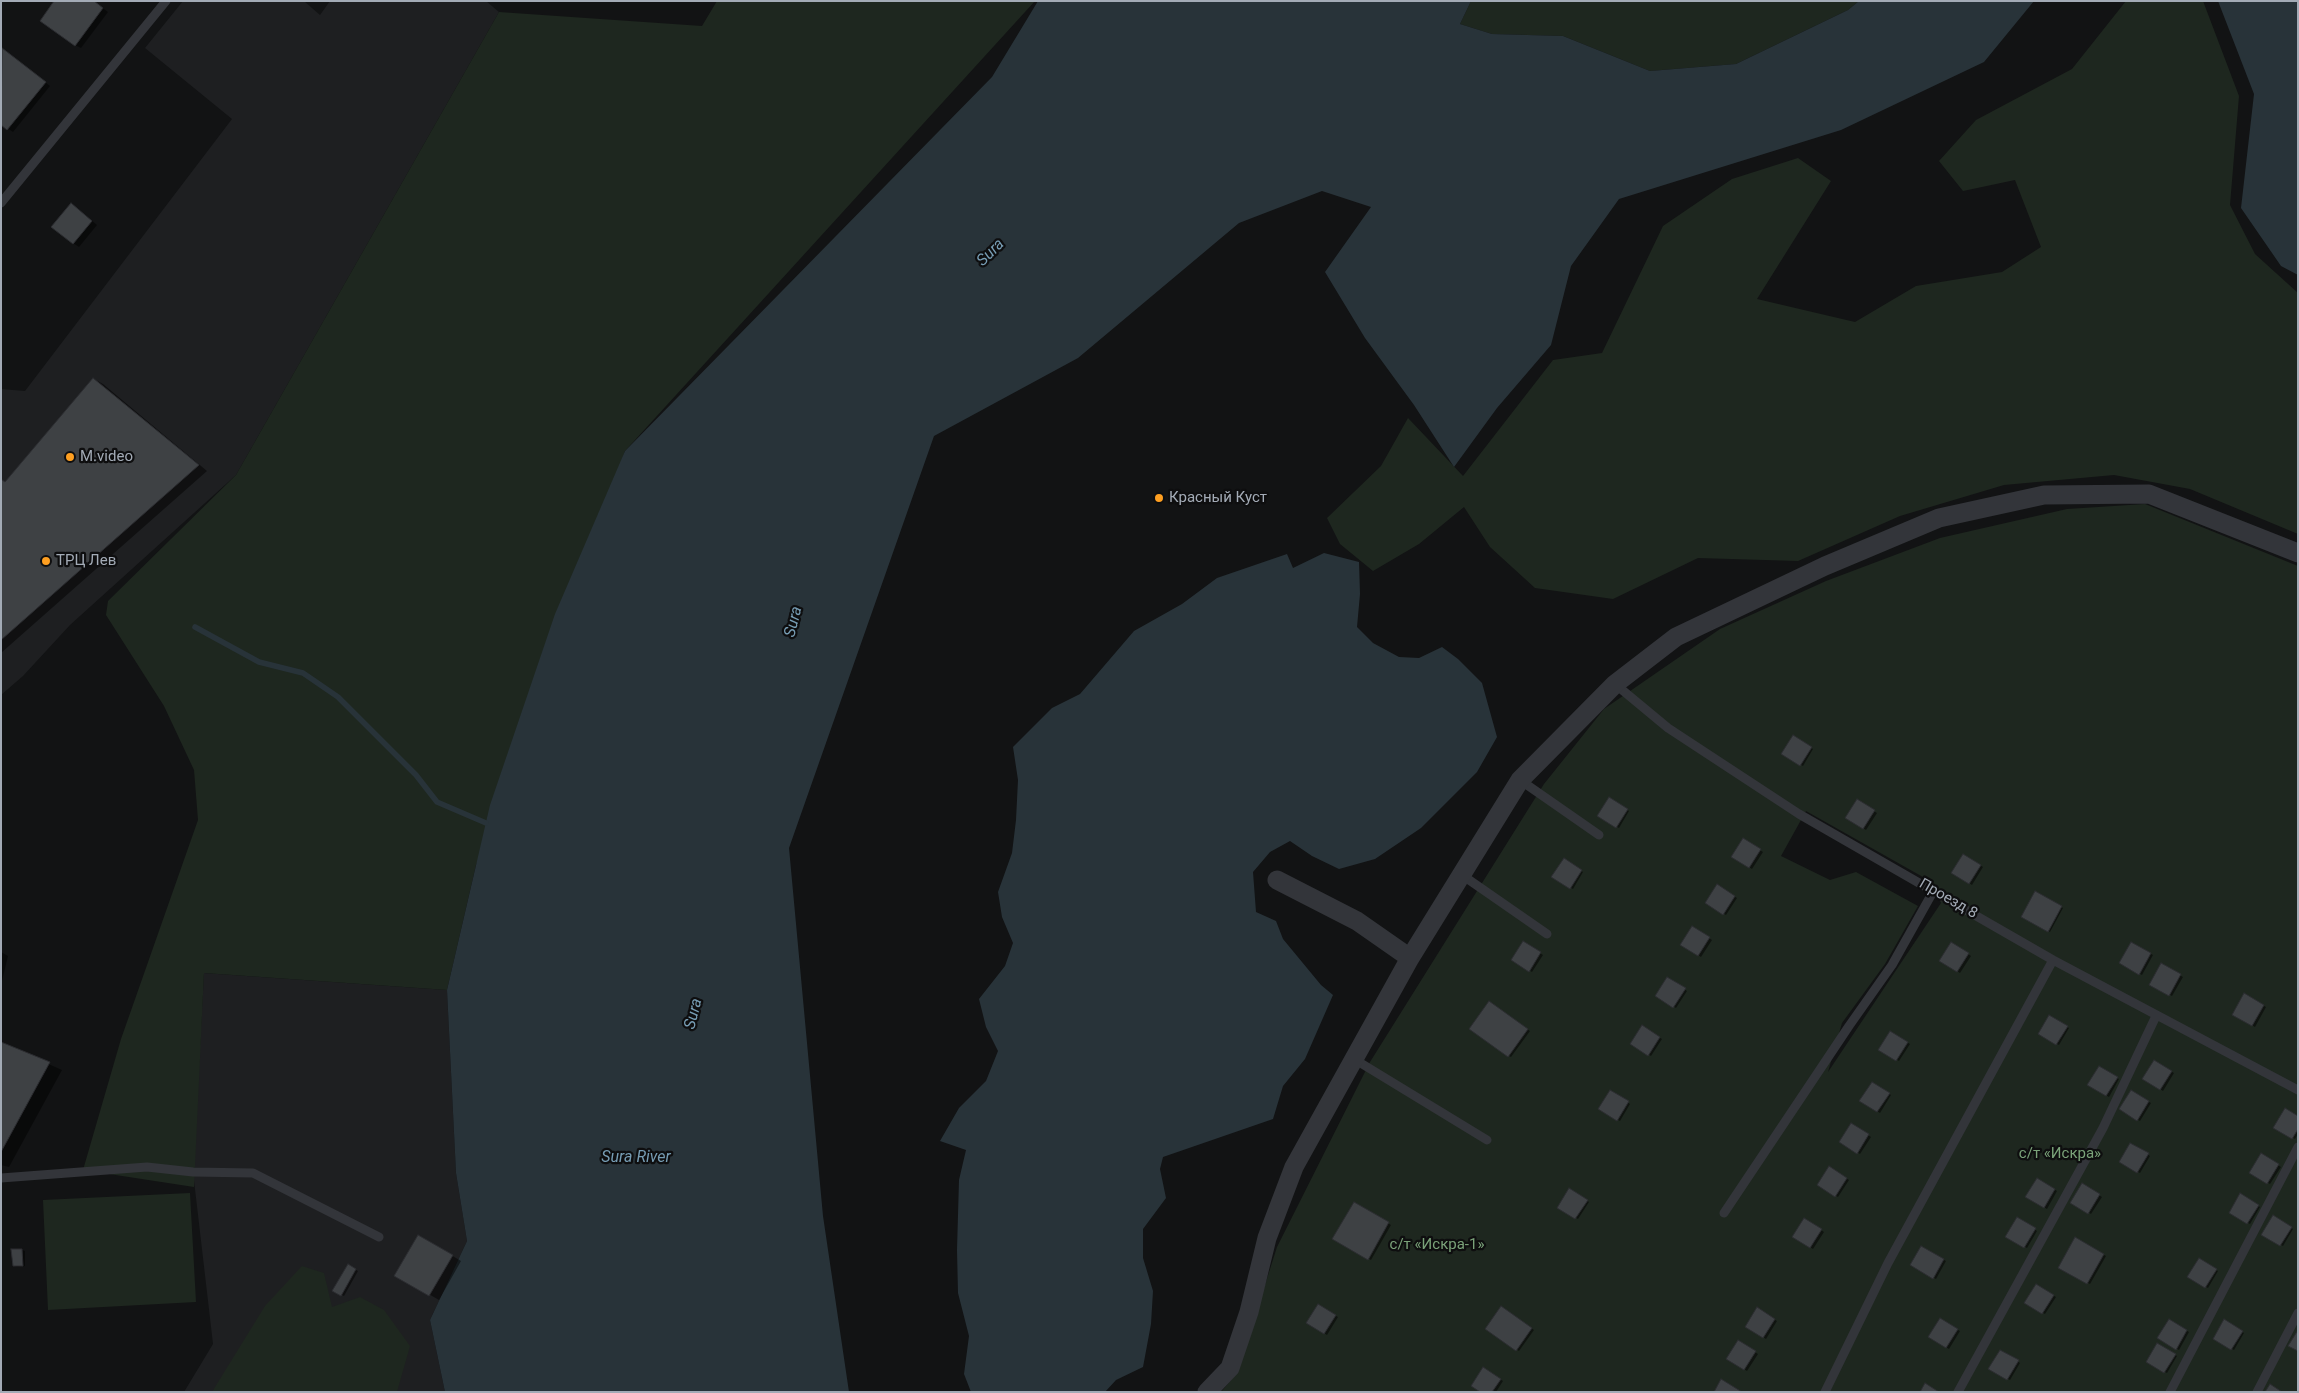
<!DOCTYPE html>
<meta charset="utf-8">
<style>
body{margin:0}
#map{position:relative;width:2299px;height:1393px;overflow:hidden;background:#121314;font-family:Roboto,sans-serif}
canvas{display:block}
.frame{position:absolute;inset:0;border:2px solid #a3abb6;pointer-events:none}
</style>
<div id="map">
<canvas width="2299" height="1393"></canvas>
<div class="frame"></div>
</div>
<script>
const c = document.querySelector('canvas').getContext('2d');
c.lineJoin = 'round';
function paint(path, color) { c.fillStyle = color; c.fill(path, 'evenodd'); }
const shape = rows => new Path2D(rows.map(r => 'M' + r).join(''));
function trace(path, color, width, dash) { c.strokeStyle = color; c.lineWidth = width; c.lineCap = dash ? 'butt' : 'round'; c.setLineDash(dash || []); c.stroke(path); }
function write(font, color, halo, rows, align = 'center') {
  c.font = font + ' Roboto,sans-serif'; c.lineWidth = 4.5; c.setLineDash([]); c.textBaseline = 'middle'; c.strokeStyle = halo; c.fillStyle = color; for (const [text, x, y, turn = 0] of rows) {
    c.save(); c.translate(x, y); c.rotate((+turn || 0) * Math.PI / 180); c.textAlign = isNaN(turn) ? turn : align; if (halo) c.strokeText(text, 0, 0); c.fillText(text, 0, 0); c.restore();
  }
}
paint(shape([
 [183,1,304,1,320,15,330,1,486,1,499,12,236,475,70,625,23,676,1,695,1,389,25,391,232,119,145,48],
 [204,973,447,990,456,1173,467,1241,430,1320,445,1392,184,1392,213,1344,193,1172]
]), '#1e1f21');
paint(shape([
 [717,1,1035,1,625,451,476,865,447,990,204,973,194,1187,83,1170,121,1039,198,820,194,770,164,706,106,615,108,601,236,475,499,12,702,26],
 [1471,1,1859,1,1848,10,1736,64,1650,71,1563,36,1492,34,1460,24],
 [2126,1,2203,1,2239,96,2230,205,2255,254,2298,293,2298,534,2190,489,2114,475,2004,485,1900,516,1798,561,1698,558,1613,599,1535,588,1490,547,1464,507,1419,544,1373,571,1340,544,1327,518,1381,466,1408,418,1463,476,1553,360,1602,353,1663,226,1732,179,1798,158,1831,181,1757,299,1855,322,1916,286,2002,272,2041,247,2015,180,1963,191,1939,161,1976,120,2072,69],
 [2145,504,2298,566,2298,1392,1221,1392,1237,1373,1277,1247,1370,1062,1544,784,1604,709,1720,629,1826,581,1940,538,2067,509],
 [1806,811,1930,881,1941,903,1828,1072,1842,1023,1885,964,1918,906,1856,872,1830,880,1781,856],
 [190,1193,196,1302,48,1310,43,1200],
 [302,1266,324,1273,332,1307,360,1297,384,1310,410,1346,397,1392,212,1392,265,1306]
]), '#1e271f');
paint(shape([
 [1038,1,1471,1,1460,24,1492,34,1563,36,1650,71,1736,64,1848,10,1859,1,2034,1,1984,62,1841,130,1619,199,1571,266,1551,345,1497,408,1454,467,1414,405,1365,338,1325,272,1371,207,1322,191,1239,223,1078,358,934,436,789,848,823,1216,849,1392,445,1392,430,1320,467,1241,456,1173,447,990,490,805,555,614,625,451,992,77],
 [2218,1,2298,1,2298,275,2281,266,2241,208,2254,94],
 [1324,553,1359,562,1360,594,1357,627,1373,643,1399,657,1419,658,1442,647,1458,659,1482,683,1497,737,1477,772,1421,828,1375,859,1339,869,1312,856,1290,841,1270,852,1253,872,1256,912,1276,921,1283,939,1321,985,1333,995,1305,1059,1283,1086,1273,1119,1163,1157,1160,1169,1166,1198,1143,1229,1143,1258,1153,1291,1151,1324,1143,1367,1116,1380,1105,1392,971,1392,964,1374,969,1336,958,1293,957,1250,959,1180,966,1150,940,1141,959,1108,986,1081,998,1051,986,1027,979,999,1005,966,1013,943,1002,917,998,892,1012,853,1016,820,1018,780,1013,747,1052,708,1080,694,1134,631,1182,604,1217,578,1287,554,1293,568]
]), '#283339');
paint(shape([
 [93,1,108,12,81,48,75,45],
 [3,49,50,86,13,132,1,124],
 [77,208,97,225,79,247,73,243],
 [94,379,103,384,207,471,1,653,1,479,6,483],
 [1794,737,1813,749,1803,766,1783,754],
 [1610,799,1629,811,1619,828,1599,816],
 [1857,801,1877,813,1866,830,1847,818],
 [1744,840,1763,852,1752,869,1733,857],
 [1964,855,1983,867,1972,885,1953,872],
 [1564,860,1583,872,1573,889,1553,877],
 [1718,886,1737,898,1726,915,1707,903],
 [2035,893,2063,908,2050,932,2022,917],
 [1692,927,1712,940,1701,957,1682,944],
 [1524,943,1543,955,1532,972,1513,960],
 [1952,943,1971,956,1960,973,1941,960],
 [2131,943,2153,955,2142,975,2120,963],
 [1,952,8,956,1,985],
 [2161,965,2183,977,2172,996,2151,984],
 [1668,978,1687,991,1676,1008,1657,996],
 [2245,995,2266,1007,2255,1027,2234,1015],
 [1491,1004,1530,1031,1511,1057,1509,1056],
 [2050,1017,2069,1028,2059,1045,2039,1034],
 [1642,1027,1662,1039,1651,1056,1632,1044],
 [1890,1032,1910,1044,1899,1061,1880,1049],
 [1,1043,62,1070,9,1167,1,1165],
 [2154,1061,2174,1073,2163,1091,2144,1079],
 [2100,1068,2119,1079,2109,1097,2089,1085],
 [1872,1083,1891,1095,1880,1113,1861,1101],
 [1611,1092,1630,1104,1620,1121,1600,1109],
 [2131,1092,2151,1103,2140,1121,2121,1109],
 [2298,1118,2298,1134,2295,1139,2275,1127],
 [1851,1124,1871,1137,1860,1154,1841,1142],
 [2131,1144,2150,1156,2140,1173,2120,1162],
 [2261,1155,2281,1167,2270,1184,2251,1172],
 [1830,1168,1849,1180,1838,1197,1819,1185],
 [2038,1179,2057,1191,2047,1209,2027,1197],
 [2082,1185,2102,1197,2091,1214,2072,1202],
 [1570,1190,1589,1202,1578,1219,1559,1207],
 [2241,1195,2260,1207,2250,1224,2230,1212],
 [1355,1204,1391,1225,1371,1260,1334,1239],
 [2274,1217,2293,1229,2283,1246,2263,1235],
 [1805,1219,1824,1232,1813,1249,1794,1237],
 [2018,1219,2037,1231,2027,1248,2007,1236],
 [419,1236,461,1261,439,1300,396,1275],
 [2075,1239,2106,1256,2090,1284,2059,1268],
 [1921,1247,1946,1261,1936,1279,1911,1265],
 [22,1250,25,1251,25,1266,17,1267,14,1266,12,1251],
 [2199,1259,2218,1271,2208,1288,2189,1277],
 [349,1266,358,1271,344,1296,334,1291],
 [2036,1285,2056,1297,2045,1314,2026,1303],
 [1318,1305,1338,1317,1327,1335,1307,1322],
 [1504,1309,1534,1330,1519,1351,1486,1328],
 [1757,1309,1777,1321,1766,1339,1746,1326],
 [1940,1320,1960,1331,1949,1349,1930,1337],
 [2170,1321,2189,1332,2179,1350,2159,1338],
 [2225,1321,2244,1333,2234,1350,2214,1338],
 [1738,1341,1758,1354,1747,1371,1727,1358],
 [2158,1344,2177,1356,2167,1373,2147,1362],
 [2001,1351,2020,1363,2010,1380,1990,1369],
 [1483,1368,1503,1381,1496,1392,1482,1392]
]), '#0007');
trace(shape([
 [195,627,259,662,303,673,338,697,416,775,437,802,486,823]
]), '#283339', 5.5);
const building = shape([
 [54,1,94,1,103,8,75,46,40,21,54,1],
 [2,48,46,82,7,130,1,125,2,48],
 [71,203,92,221,73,244,51,227,71,203],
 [93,378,199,465,1,640,1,479,5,482,93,378],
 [1793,735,1812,747,1800,766,1781,754,1793,735],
 [1609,797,1628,809,1616,828,1597,816,1609,797],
 [1857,799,1875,810,1863,829,1845,818,1857,799],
 [1743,838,1761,849,1749,868,1731,857,1743,838],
 [1963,854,1981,865,1969,884,1951,873,1963,854],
 [1564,858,1582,870,1570,889,1551,877,1564,858],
 [1717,884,1735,896,1723,915,1705,903,1717,884],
 [2035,891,2062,906,2048,932,2021,917,2035,891],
 [1692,926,1710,937,1698,956,1680,945,1692,926],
 [1523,941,1541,952,1529,972,1511,960,1523,941],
 [1951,942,1969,953,1957,972,1939,961,1951,942],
 [2131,942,2151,953,2139,975,2119,963,2131,942],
 [2161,963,2181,974,2169,996,2149,985,2161,963],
 [1667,977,1686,988,1673,1008,1655,996,1667,977],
 [2244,993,2264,1005,2252,1026,2232,1015,2244,993],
 [1489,1001,1528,1029,1508,1057,1469,1029,1489,1001],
 [2049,1015,2068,1026,2056,1045,2038,1034,2049,1015],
 [1642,1025,1660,1037,1648,1056,1630,1044,1642,1025],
 [1890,1031,1908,1042,1896,1061,1878,1050,1890,1031],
 [1,1042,50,1062,1,1152,1,1042],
 [2154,1060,2172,1071,2160,1090,2142,1079,2154,1060],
 [2099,1066,2118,1077,2106,1096,2087,1085,2099,1066],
 [1872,1082,1890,1093,1877,1112,1859,1101,1872,1082],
 [1610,1090,1629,1101,1617,1121,1598,1109,1610,1090],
 [2131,1090,2149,1101,2137,1121,2119,1109,2131,1090],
 [2285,1108,2298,1116,2298,1129,2292,1139,2273,1128,2285,1108],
 [1851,1123,1869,1134,1857,1154,1839,1142,1851,1123],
 [2130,1143,2149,1153,2137,1173,2119,1162,2130,1143],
 [2261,1153,2279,1164,2267,1184,2249,1173,2261,1153],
 [1829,1166,1847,1178,1835,1197,1817,1185,1829,1166],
 [2037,1178,2055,1189,2044,1208,2025,1197,2037,1178],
 [2082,1183,2100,1194,2088,1214,2070,1203,2082,1183],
 [1569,1188,1588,1200,1575,1219,1557,1208,1569,1188],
 [2240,1193,2259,1205,2247,1224,2229,1213,2240,1193],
 [1354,1202,1389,1222,1368,1260,1332,1239,1354,1202],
 [2273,1215,2292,1227,2280,1246,2261,1235,2273,1215],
 [2017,1217,2036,1228,2024,1248,2005,1237,2017,1217],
 [1804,1218,1822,1229,1810,1248,1792,1237,1804,1218],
 [418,1235,453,1255,429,1296,394,1276,418,1235],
 [2075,1237,2104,1254,2087,1284,2058,1268,2075,1237],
 [1921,1246,1944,1259,1933,1279,1910,1265,1921,1246],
 [11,1249,22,1249,23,1266,13,1266,11,1249],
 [2199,1258,2217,1269,2205,1288,2187,1277,2199,1258],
 [348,1264,356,1269,341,1296,332,1291,348,1264],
 [2036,1284,2054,1295,2042,1314,2024,1303,2036,1284],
 [1318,1304,1336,1315,1324,1334,1306,1323,1318,1304],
 [1501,1306,1532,1328,1516,1351,1485,1329,1501,1306],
 [1757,1307,1775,1319,1763,1338,1745,1327,1757,1307],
 [1940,1318,1958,1329,1946,1348,1928,1337,1940,1318],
 [2169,1319,2187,1330,2176,1350,2157,1338,2169,1319],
 [2224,1319,2243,1331,2231,1350,2213,1339,2224,1319],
 [2298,1330,2298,1351,2288,1346,2298,1330],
 [1738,1340,1756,1351,1744,1370,1726,1359,1738,1340],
 [2157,1343,2176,1354,2164,1373,2146,1362,2157,1343],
 [2000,1350,2019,1360,2007,1380,1988,1369,2000,1350],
 [1483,1367,1501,1379,1492,1392,1480,1392,1471,1386,1483,1367],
 [1721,1379,1742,1392,1714,1392,1721,1379],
 [1925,1383,1939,1392,1920,1392,1925,1383],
 [2270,1384,2282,1392,2265,1392,2270,1384]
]);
paint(building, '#3e4144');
trace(building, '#2c2d31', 1);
trace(shape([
 [1,203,166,1],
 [1615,684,1668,728,1799,814,2053,960,2298,1090],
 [1520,780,1599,835],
 [1462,875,1547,934],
 [1354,1059,1487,1140],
 [1,1178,147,1167,193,1172,253,1173,379,1237],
 [1724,1213,1849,1026,1892,965,1934,890],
 [1825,1392,1888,1263,2053,960],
 [1958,1392,2103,1128,2156,1016],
 [2170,1392,2298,1147],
 [2257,1392,2298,1313]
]), '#33353a', 9);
trace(shape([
 [1277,880,1357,921,1410,958],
 [1207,1392,1230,1368,1249,1312,1267,1238,1294,1167,1410,958,1520,780,1615,684,1676,637,1825,566,1939,518,2044,495,2149,494,2298,553]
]), '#33353a', 19);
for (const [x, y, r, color] of [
 [70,457,5,"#fe9f21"],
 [1159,498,5,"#fe9f21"],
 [46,561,5,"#fe9f21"]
]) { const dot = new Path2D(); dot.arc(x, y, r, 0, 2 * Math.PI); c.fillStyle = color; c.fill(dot); trace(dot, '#0e0e0f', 2); }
write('15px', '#a3abb6', '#0e0e0f', [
 ["M.video",80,457],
 ["Красный Куст",1169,498],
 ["ТРЦ Лев",56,561]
], 'left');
write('15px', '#a3abb6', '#0e0e0f', [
 ["Проезд 8",1948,899,30]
]);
write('15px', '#7aa279', '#0e0e0f', [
 ["с/т «Искра»",2060,1154],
 ["с/т «Искра-1»",1437,1245]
]);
write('italic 16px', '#779db4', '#0e0e0f', [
 ["Sura",991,253,-45],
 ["Sura",794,622,-76],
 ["Sura",694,1014,-76],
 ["Sura River",636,1158]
]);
</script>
